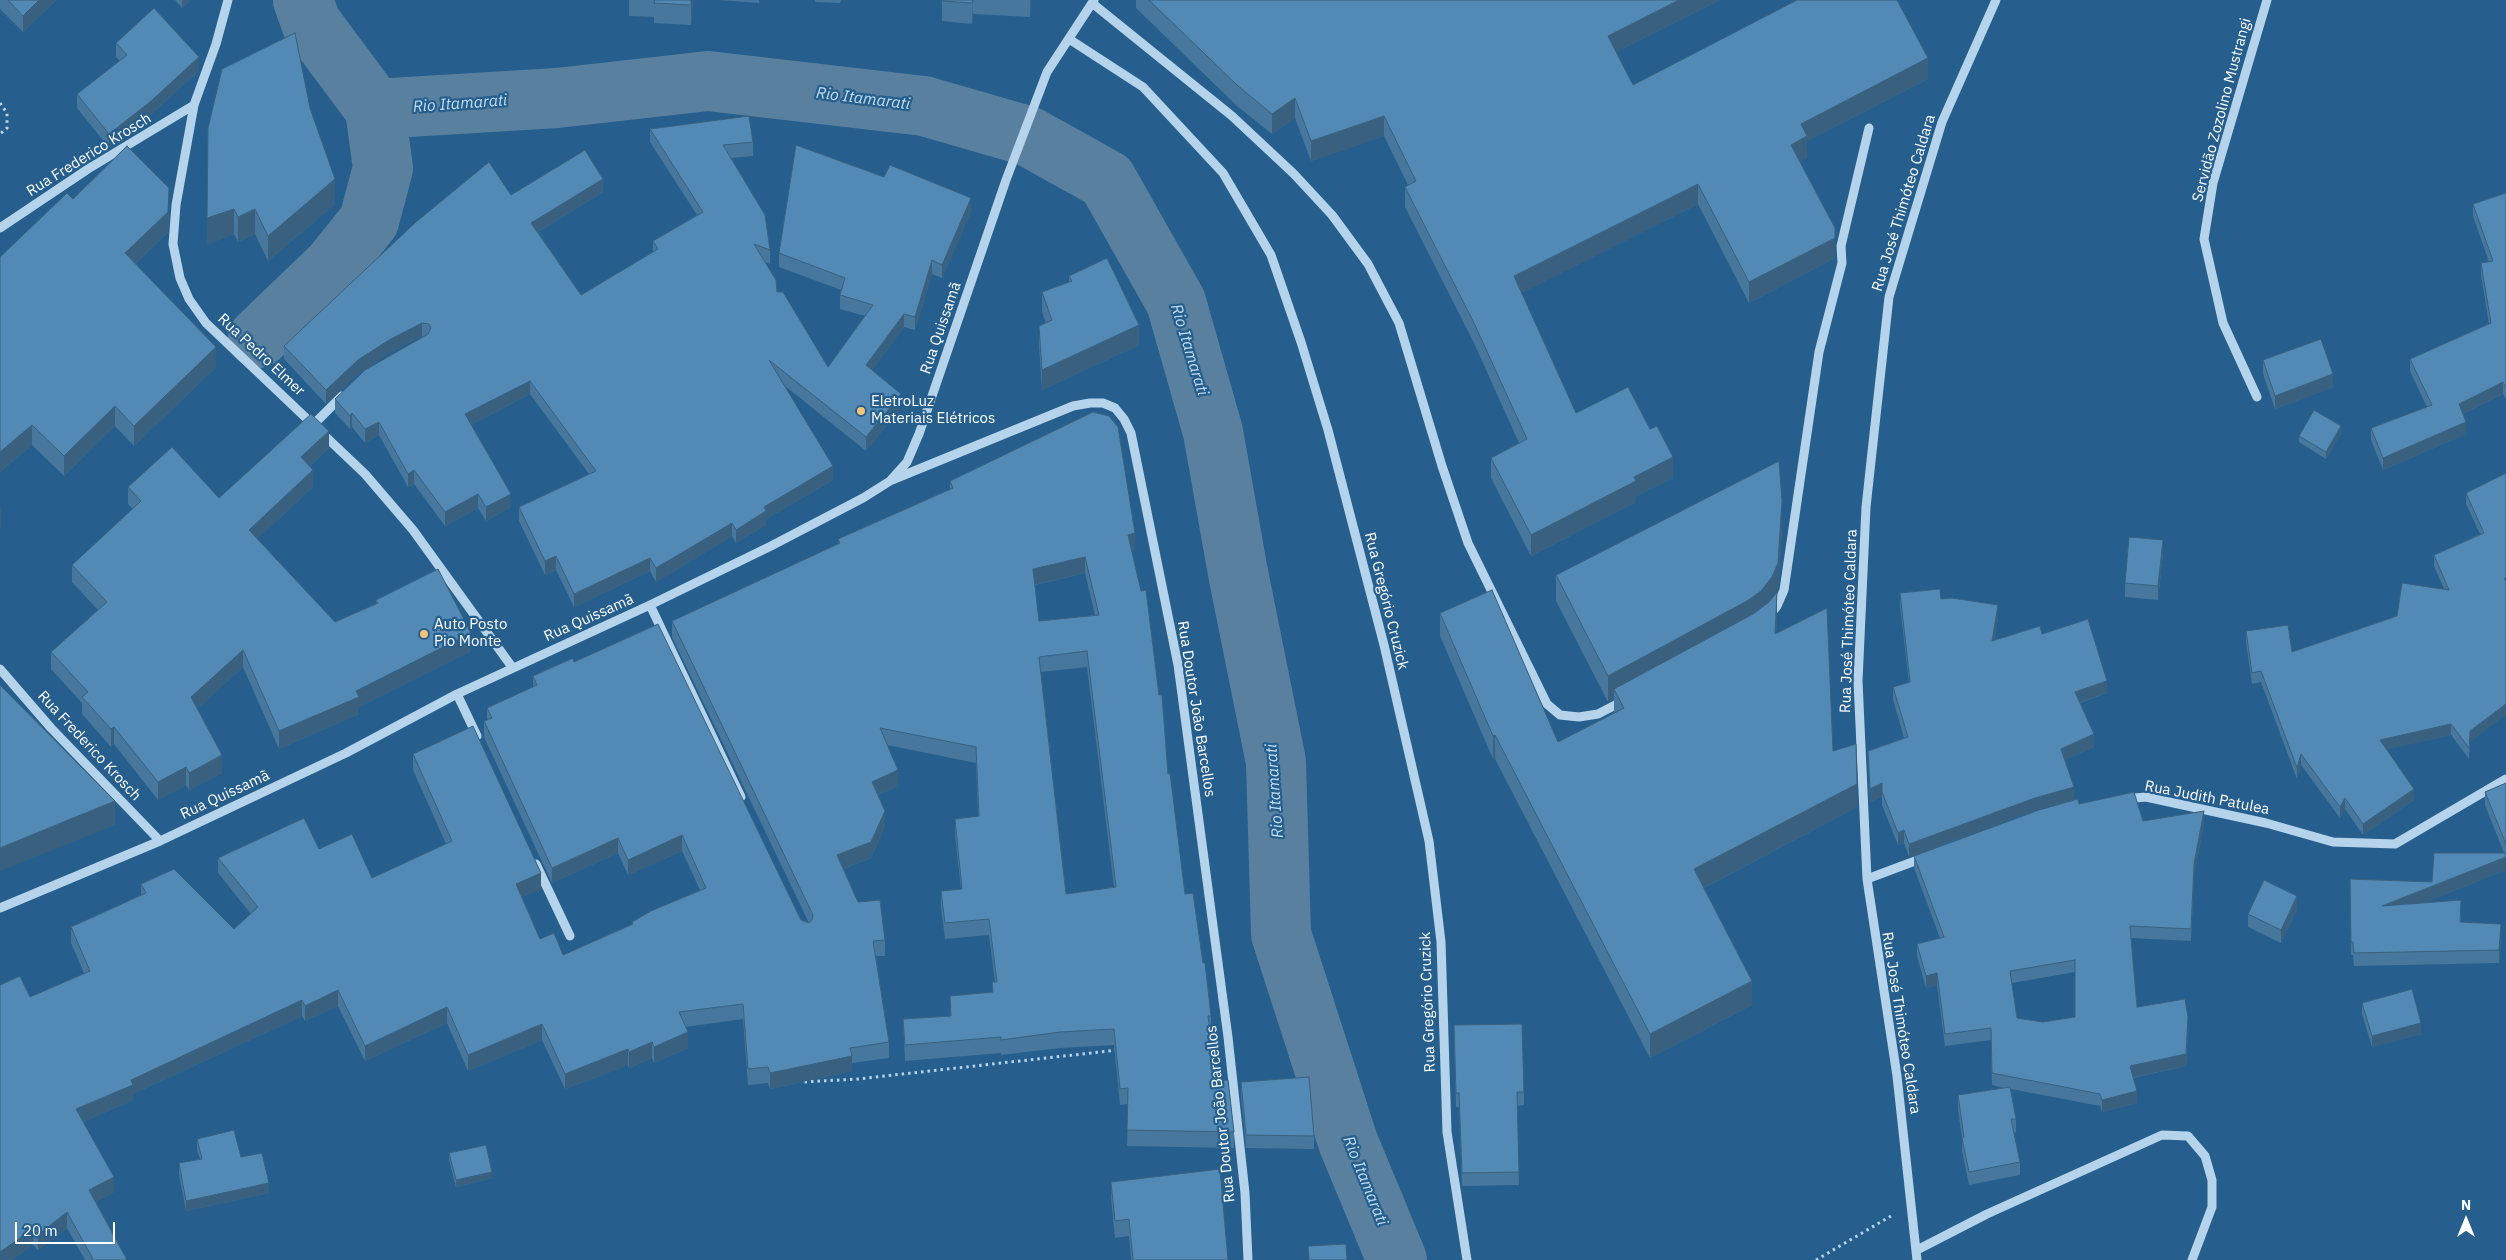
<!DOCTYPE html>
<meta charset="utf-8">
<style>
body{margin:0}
#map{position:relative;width:2506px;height:1260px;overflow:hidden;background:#265f8d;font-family:"IBM Plex Sans",sans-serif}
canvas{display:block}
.north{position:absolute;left:2441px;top:1195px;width:50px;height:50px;-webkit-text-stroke:4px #265f8d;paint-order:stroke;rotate:0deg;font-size:14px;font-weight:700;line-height:20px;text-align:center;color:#fff}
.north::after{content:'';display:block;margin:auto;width:18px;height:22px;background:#fff;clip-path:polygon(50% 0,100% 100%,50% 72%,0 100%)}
.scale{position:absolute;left:15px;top:1222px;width:100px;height:22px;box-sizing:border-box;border:2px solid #fff;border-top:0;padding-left:6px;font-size:15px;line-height:18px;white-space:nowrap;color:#fff;-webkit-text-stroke:4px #265f8d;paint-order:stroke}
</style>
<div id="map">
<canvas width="2506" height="1260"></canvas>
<div class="north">N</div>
<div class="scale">20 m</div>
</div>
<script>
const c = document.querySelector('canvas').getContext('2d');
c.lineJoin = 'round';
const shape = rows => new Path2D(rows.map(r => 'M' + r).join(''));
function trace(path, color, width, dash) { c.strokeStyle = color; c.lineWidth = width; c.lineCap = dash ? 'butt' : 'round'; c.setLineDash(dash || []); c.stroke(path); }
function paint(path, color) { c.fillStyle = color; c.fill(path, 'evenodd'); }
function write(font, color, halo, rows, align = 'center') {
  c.font = font + ' "IBM Plex Sans",sans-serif'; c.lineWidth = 4.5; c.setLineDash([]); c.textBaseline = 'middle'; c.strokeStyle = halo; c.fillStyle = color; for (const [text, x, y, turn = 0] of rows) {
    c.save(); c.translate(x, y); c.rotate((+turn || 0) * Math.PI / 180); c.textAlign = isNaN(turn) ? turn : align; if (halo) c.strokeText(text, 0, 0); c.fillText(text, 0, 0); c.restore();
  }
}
trace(shape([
 [303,0,311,23,375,109,557,98,708,81,924,106,1028,136,1107,180,1176,302,1213,432,1238,573,1276,762,1281,934,1348,1142,1397,1260],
 [258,338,332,267,369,221,383,168,375,109]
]), '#5a809f', 60);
trace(shape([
 [0,103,7,113,7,128,0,134],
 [799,1079,803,1082,858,1079,1118,1050],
 [1816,1260,1891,1216]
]), '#b5d3eb', 3, [2.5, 4]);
trace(shape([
 [228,0,216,44,194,105,176,205,173,244,180,278,189,299,206,323,365,474,413,530,512,667],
 [1092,3,1232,116,1294,174,1332,215,1368,264,1399,323,1442,466,1468,543,1547,704,1560,715,1579,717,1598,714,1623,701],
 [1069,39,1143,87,1223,173,1271,255,1301,342,1328,430,1384,645,1429,841,1441,942,1447,1132,1467,1260],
 [0,228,88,169,194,105],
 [2257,397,2223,323,2204,239,2213,183,2267,0],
 [314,424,342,396],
 [892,480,1073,406,1090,403,1103,403,1115,408,1124,419,1131,433,1178,665,1228,1037,1245,1193,1248,1260],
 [650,605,741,797],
 [1770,615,1777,606,1784,590,1819,352,1842,263,1841,246,1869,128],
 [0,669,51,728,160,841],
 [457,694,477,736],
 [2124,799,2146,797,2266,823,2333,842,2395,844,2506,779],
 [536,864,570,936],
 [1867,879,1923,858],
 [0,908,160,841,346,753,457,694,650,605,771,546,863,498,890,481,907,462,919,434,1006,180,1047,72,1094,0],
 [1917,1250,1987,1214,2162,1135,2188,1136,2205,1156,2212,1180,2212,1207,2192,1260],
 [1917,1260,1897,1076,1867,879,1858,681,1866,507,1889,297,1942,122,1996,0]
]), '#b5d3eb', 9);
paint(shape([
 [0,0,56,0,23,32,0,9],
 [175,0,191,0,182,8],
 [629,0,693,0,691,25,654,23,654,17,629,16],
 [719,0,759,0,759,3],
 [815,0,841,0,840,3,815,2],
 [942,0,1031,0,1030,17,973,14,972,24,942,21],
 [1136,0,1720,0,1616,52,1633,85,1928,79,1807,141,1807,157,1799,161,1835,258,1749,303,1698,204,1521,293,1576,413,1673,478,1636,496,1636,502,1531,556,1491,478,1491,458,1519,443,1474,343,1405,207,1405,187,1408,185,1384,136,1311,161,1295,118,1272,134,1237,106,1136,8],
 [116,43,199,71,150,115,109,148,77,108,77,94,120,61,116,57],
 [310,108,335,204,268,261,255,234,238,242,234,234,207,244],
 [650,129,753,142,753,156,730,158,770,250,770,264,765,262,777,292,828,367,865,316,840,309,840,295,841,290,779,267,779,253,971,211,942,278,932,274,915,330,904,327,872,370,901,407,866,451,785,386,833,480,766,519,766,525,736,543,732,536,656,582,650,571,574,607,556,570,545,575,519,521,519,507,589,474,530,394,471,425,511,507,486,521,478,508,445,526,414,484,408,487,379,435,365,443,352,427,350,429,335,413,335,399,423,337,422,336,389,353,358,374,326,404,284,359,284,346,511,195,603,192,538,232,581,295,653,252,653,241,697,215,650,142],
 [2506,193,2506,399,2503,394,2463,414,2466,434,2383,470,2371,440,2371,428,2427,407,2410,371,2410,359,2489,324,2481,275,2481,263,2489,262,2473,216,2473,204],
 [73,199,169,208,168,232,135,264,216,367,134,446,115,426,64,476,32,445,0,472,0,257],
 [1069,276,1139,345,1042,390,1039,346,1039,326,1046,323,1042,312,1042,292,1069,282],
 [2263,360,2333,387,2275,409,2263,374],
 [2341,433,2326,459,2299,442,2299,436],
 [329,448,310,466,313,487,257,539,335,622,376,604,376,600,471,651,359,707,359,714,279,749,243,667,197,709,222,773,189,790,186,785,158,800,114,744,111,747,82,714,82,703,51,669,51,652,98,610,72,582,72,565,133,509,128,504,128,487,219,498],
 [2506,473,2470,742,2469,759,2451,735,2387,749,2414,800,2363,835,2345,809,2340,818,2301,765,2297,779,2261,682,2252,684,2246,642,2246,631,2292,652,2397,616,2444,589,2434,566,2434,555,2480,534,2466,504,2466,493],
 [950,481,1135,549,1131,550,1168,774,1185,894,1203,963,1211,1016,1211,1032,1210,1032,1217,1081,1234,1132,1234,1148,1127,1146,1128,1104,1120,1105,1114,1045,1060,1048,1001,1055,1001,1053,905,1061,903,1019,950,1016,950,996,992,993,992,982,995,982,989,935,945,939,941,907,941,891,961,889,955,835,955,819,978,816,976,763,887,745,898,786,878,795,885,826,871,858,843,869,858,902,885,940,885,956,876,956,889,1042,889,1058,852,1063,852,1071,770,1089,768,1083,748,1085,743,1019,685,1027,688,1048,654,1063,652,1058,629,1068,628,1065,565,1089,542,1040,468,1071,447,1023,365,1061,338,1006,305,1021,302,1016,133,1094,133,1100,83,1122,114,1192,96,1202,127,1260,85,1260,67,1228,38,1250,33,1245,12,1260,0,1260,84,973,71,943,71,927,141,895,141,884,234,929,251,914,218,873,218,858,319,849,372,878,446,844,413,770,413,754,541,889,522,897,540,939,563,955,632,925,632,922,700,890,682,851,628,875,618,853,552,883,484,737,484,721,487,720,487,708,533,687,533,676,574,662,801,920,809,923,672,637,672,621,838,544,838,539,950,489],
 [1085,573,1095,615,1039,621,1035,585],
 [1087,667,1114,887,1066,894,1041,672],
 [1782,527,1778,588,1775,594,1777,616,1776,633,1833,751,1857,807,1704,888,1752,1005,1650,1058,1495,759,1493,759,1440,636,1440,613,1558,742,1614,713,1614,698,1608,702,1556,601,1556,575],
 [2163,553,2158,600,2125,597,2125,583],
 [1900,593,1941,599,1998,618,1994,640,2042,634,2107,693,2080,703,2094,747,2065,760,2074,800,2035,810,1909,857,1904,843,1898,845,1882,805,1882,796,1870,802,1868,751,1904,738,1893,700,1893,687,1909,683,1900,606],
 [2506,783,2506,870,2423,903,2461,914,2461,922,2501,938,2499,963,2354,966,2353,955,2351,955,2350,879,2432,882,2504,853,2485,805,2485,792],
 [2079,804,2143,821,2204,823,2194,876,2191,941,2131,938,2137,1007,2188,1029,2186,1066,2133,1078,2137,1103,2102,1112,2100,1106,2011,1089,2016,1119,2016,1132,2014,1133,2020,1162,2020,1175,1969,1185,1962,1151,1962,1138,1958,1109,1958,1095,2004,1088,1992,1085,1991,1040,1945,1046,1937,985,1926,988,1917,956,1917,944,1940,938,1914,868,1914,856],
 [2075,972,2075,1017,2043,1022,2017,1018,2012,983],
 [2297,909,2281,943,2248,927,2248,914],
 [2362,1003,2421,1034,2372,1047,2362,1014],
 [1454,1039,1524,1092,1524,1105,1517,1106,1519,1185,1462,1186,1459,1107,1456,1107],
 [1241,1082,1314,1136,1314,1149,1246,1148,1241,1095],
 [197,1139,269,1193,186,1211,179,1174,179,1163,200,1159,197,1150],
 [449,1153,492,1178,456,1187,449,1160],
 [1111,1182,1228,1260,1131,1260,1129,1236,1115,1238,1111,1198]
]), '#47779c');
paint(shape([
 [39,0,56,0,23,32,23,16],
 [183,0,191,0,182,8,182,1],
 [691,0,693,0,691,25],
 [973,0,973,14,972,24],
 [1030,0,1031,0,1030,17],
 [1679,0,1720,0,1608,56,1608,36],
 [199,57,199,71,150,115,109,148,109,134],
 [1928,58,1928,79,1807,141,1807,157,1791,165,1791,145,1801,124],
 [1295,98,1295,118,1272,134,1272,114],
 [1384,116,1384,136,1311,161,1311,141],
 [335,179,335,204,268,261,268,236],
 [603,179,603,192,531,236,531,223],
 [1698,184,1698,204,1514,297,1514,276],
 [169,188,169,208,168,232,125,273,125,253],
 [971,198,971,211,942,278,942,265],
 [234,209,234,234,207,244,207,218],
 [255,209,255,234,238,242,238,217],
 [1835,238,1835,258,1749,303,1749,282],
 [932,260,932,274,915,330,915,317],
 [904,314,904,327,866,379,866,365],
 [422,323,422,336,389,353,358,374,326,404,326,390,358,360,389,340],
 [1139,325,1139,345,1042,390,1042,370],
 [216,347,216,367,134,446,134,426],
 [2333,374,2333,387,2275,409,2275,396],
 [530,381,530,394,465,428,465,414],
 [2503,382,2503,394,2459,416,2459,404],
 [901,394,901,407,866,451,866,437],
 [115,406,115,426,64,476,64,456],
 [352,413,352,427,350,429,350,416],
 [379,422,379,435,365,443,365,429],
 [2466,422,2466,434,2383,470,2383,458],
 [32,425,32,445,0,472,0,452],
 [2341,426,2341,433,2326,459,2326,452],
 [329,431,329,448,301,474,301,457],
 [1673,457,1673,478,1636,496,1636,502,1531,556,1531,535,1634,477],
 [833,466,833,480,766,519,766,525,736,543,736,530,764,507],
 [313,470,313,487,249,547,249,530],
 [414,470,414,484,408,487,408,474],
 [478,494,478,508,445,526,445,512],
 [511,494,511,507,486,521,486,507],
 [1782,501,1782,527,1778,588,1772,603,1761,616,1614,689,1614,698,1608,702,1608,676],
 [1,508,1,528,0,529,0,509],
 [732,523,732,536,656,582,656,568],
 [1135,533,1135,549,1128,551,1128,535],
 [2163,540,2163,553,2158,600,2158,586],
 [556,556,556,570,545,575,545,561],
 [1085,557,1085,573,1033,585,1033,569],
 [650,558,650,571,574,607,574,594],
 [1777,592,1777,616,1775,658,1775,634],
 [1998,605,1998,618,1992,653,1992,641],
 [471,633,471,651,359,707,359,714,279,749,279,731,356,691],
 [243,650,243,667,191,715,191,697],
 [2107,681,2107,693,2075,704,2075,692],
 [2506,704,2506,715,2470,742,2469,759,2470,731],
 [2451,724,2451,735,2380,751,2380,740],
 [114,727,114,744,111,747,111,729],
 [2094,734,2094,747,2061,762,2061,749],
 [1495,735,1495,759,1493,759,1493,736],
 [2301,754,2301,765,2297,779,2297,768],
 [222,755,222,773,189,790,189,773],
 [186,767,186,785,158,800,158,782],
 [898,770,898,786,872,797,872,782],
 [1882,783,1882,796,1870,802,1870,789],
 [1857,784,1857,807,1694,893,1694,869],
 [2074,787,2074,800,2035,810,1909,857,1909,844,2035,798],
 [2414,789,2414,800,2363,835,2363,824],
 [2345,798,2345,809,2340,818,2340,807],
 [115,801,115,825,0,871,0,848],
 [885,811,885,826,871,858,837,871,837,855],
 [2204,811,2204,823,2194,876,2191,941,2194,864],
 [1904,830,1904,843,1898,845,1898,833],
 [682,835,682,851,628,875,628,860],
 [618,838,618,853,552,883,552,868],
 [2506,857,2506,870,2382,919,2382,906],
 [541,873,541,889,516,900,516,884],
 [2297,896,2297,909,2281,943,2281,930],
 [2501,924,2501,938,2499,963,2499,950],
 [1937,973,1937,985,1926,988,1926,976],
 [1752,981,1752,1005,1650,1058,1650,1034],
 [338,990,338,1006,305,1021,305,1006],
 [302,1000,302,1016,133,1094,133,1100,76,1125,76,1109,131,1080],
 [447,1007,447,1023,365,1061,365,1046],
 [2188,1017,2186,1066,2130,1078,2130,1066],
 [2421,1023,2421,1034,2372,1047,2372,1036],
 [542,1024,542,1040,468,1071,468,1055],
 [688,1032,688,1048,654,1063,654,1047],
 [652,1042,652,1058,629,1068,629,1052],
 [628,1049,628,1065,565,1089,565,1074],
 [852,1056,852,1071,770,1089,770,1073],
 [2137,1091,2137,1103,2102,1112,2102,1100],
 [492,1172,492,1178,456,1187,456,1180],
 [114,1177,114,1192,89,1206,89,1190],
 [269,1183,269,1193,186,1211,186,1201],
 [67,1212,67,1228,38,1250,38,1235],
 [33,1229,33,1245,12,1260,0,1260,0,1252]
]), '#39617f');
const building = shape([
 [8,0,39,0,23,16,8,0],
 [655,0,691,0,691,5,654,3,655,0],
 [942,0,973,0,972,3,942,1,942,0],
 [1149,0,1679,0,1608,36,1633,85,1797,0,1897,0,1928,58,1801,124,1807,136,1791,145,1835,228,1835,238,1749,282,1698,184,1514,276,1576,413,1628,387,1650,429,1657,426,1673,457,1634,477,1636,481,1531,535,1491,458,1527,439,1474,323,1405,187,1416,181,1384,116,1311,141,1295,98,1272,114,1237,85,1149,0],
 [154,8,199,57,150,102,109,134,77,94,127,55,116,43,154,8],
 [295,33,310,108,335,179,268,236,255,209,238,217,234,209,207,218,208,128,222,69,295,33],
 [749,116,753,142,723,145,765,215,770,250,754,244,776,280,777,292,783,292,828,367,873,305,840,295,845,278,779,253,796,145,884,177,890,165,971,198,942,265,932,260,915,317,904,314,866,365,901,394,866,437,769,360,833,466,764,507,766,511,736,530,732,523,656,568,650,558,574,594,556,556,545,561,519,507,596,471,530,381,465,414,511,494,486,507,478,494,445,512,414,470,408,474,379,422,365,429,352,413,350,416,335,399,365,370,428,334,431,328,429,324,422,323,389,340,358,360,326,390,284,346,416,222,489,162,511,195,585,150,603,179,531,223,581,295,658,249,653,241,703,212,650,129,749,116],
 [127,146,169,188,168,212,125,253,216,347,134,426,115,406,64,456,32,425,0,452,0,257,67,193,73,199,127,146],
 [2506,193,2506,387,2503,382,2459,404,2466,422,2383,458,2371,428,2432,405,2410,359,2491,323,2481,263,2493,261,2473,204,2506,193],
 [1107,258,1139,325,1042,370,1039,326,1052,320,1042,292,1072,281,1069,276,1107,258],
 [2321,339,2333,374,2275,396,2263,360,2321,339],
 [2314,410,2341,426,2326,452,2299,436,2314,410],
 [1093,412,1109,416,1118,427,1135,533,1128,535,1141,591,1146,590,1159,695,1162,695,1168,774,1170,773,1185,894,1193,893,1203,963,1205,963,1211,1016,1208,1016,1217,1081,1228,1080,1234,1132,1127,1130,1128,1088,1120,1089,1114,1029,1060,1032,1001,1040,1001,1037,905,1045,903,1019,951,1016,950,996,993,992,992,982,997,982,989,919,945,923,941,891,962,889,955,819,979,816,976,747,880,728,898,770,872,782,885,811,871,842,837,855,858,902,880,900,885,940,873,941,889,1042,850,1048,852,1056,770,1073,768,1067,748,1069,743,1004,679,1012,688,1032,654,1047,652,1042,629,1052,628,1049,565,1074,542,1024,468,1055,447,1007,365,1046,338,990,305,1006,302,1000,131,1080,133,1085,76,1109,114,1177,89,1190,127,1260,91,1260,93,1259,67,1212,38,1235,33,1229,0,1252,0,985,20,976,30,997,90,971,71,927,146,893,141,884,174,869,234,929,258,907,218,858,304,818,319,849,352,834,372,878,452,841,413,754,473,726,541,873,516,884,540,939,554,933,563,955,633,924,632,922,651,911,706,888,682,835,628,860,618,838,552,868,484,721,492,718,487,708,537,685,533,676,573,658,574,662,658,624,801,920,809,923,812,920,813,915,672,621,840,543,838,539,953,488,950,481,1093,412],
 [1085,557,1099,615,1039,621,1033,569,1085,557],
 [1087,651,1116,887,1066,894,1039,657,1087,651],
 [311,414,329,431,301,457,313,470,249,530,335,622,378,603,376,600,438,569,471,633,356,691,359,697,279,731,243,650,191,697,222,755,189,773,186,767,158,782,114,727,111,729,82,697,88,692,51,652,107,602,72,565,141,501,128,487,172,447,219,498,311,414],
 [1779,461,1782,501,1778,563,1772,577,1761,591,1747,601,1608,676,1556,575,1779,461],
 [2506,473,2506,578,2504,579,2506,581,2506,704,2470,731,2469,748,2451,724,2380,740,2414,789,2363,824,2345,798,2340,807,2301,754,2297,768,2261,671,2252,673,2246,631,2288,625,2292,652,2397,616,2402,583,2449,590,2434,555,2484,533,2466,493,2506,473],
 [2129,537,2163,540,2158,586,2125,583,2129,537],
 [1940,589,1941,599,1952,598,1998,605,1992,641,2040,626,2042,634,2088,619,2107,681,2075,692,2094,734,2061,749,2074,787,2035,798,1909,844,1904,830,1898,833,1882,792,1882,783,1870,789,1868,751,1908,737,1893,687,1910,682,1900,593,1940,589],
 [1492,590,1558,742,1624,708,1614,689,1753,614,1769,602,1777,592,1775,634,1827,608,1833,751,1856,744,1857,784,1694,869,1752,981,1650,1034,1495,735,1493,736,1440,613,1492,590],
 [0,685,115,801,0,848,0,685],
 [2506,783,2506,844,2485,792,2506,783],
 [2134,792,2143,821,2204,811,2194,864,2191,929,2130,926,2137,1007,2185,999,2188,1017,2186,1054,2130,1066,2137,1091,2102,1100,2100,1094,1992,1073,1991,1028,1945,1034,1937,973,1926,976,1917,944,1944,937,1914,856,2039,810,2078,799,2079,804,2134,792],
 [2075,960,2075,1017,2043,1022,2017,1018,2010,971,2075,960],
 [2434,853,2506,853,2506,857,2382,906,2461,900,2460,922,2501,924,2499,950,2354,953,2353,942,2351,942,2350,879,2432,882,2434,853],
 [2264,880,2297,896,2281,930,2248,914,2264,880],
 [2412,989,2421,1023,2372,1036,2362,1003,2412,989],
 [1522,1024,1524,1092,1517,1092,1519,1172,1462,1173,1459,1093,1456,1093,1454,1025,1522,1024],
 [1309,1077,1314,1136,1246,1135,1241,1082,1309,1077],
 [2010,1087,2016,1119,2011,1119,2020,1162,1969,1172,1962,1138,1964,1137,1958,1095,2010,1087],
 [234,1130,241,1157,262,1153,269,1183,186,1201,179,1163,202,1159,197,1139,234,1130],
 [486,1145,492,1172,456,1180,449,1153,486,1145],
 [1220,1169,1228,1260,1133,1260,1129,1219,1115,1221,1111,1182,1220,1169],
 [1346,1244,1347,1260,1309,1260,1308,1246,1346,1244]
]);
paint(building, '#528ab5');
trace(building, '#39617f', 1);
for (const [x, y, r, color] of [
 [861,411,5,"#f4c279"],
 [424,634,5,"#f4c279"]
]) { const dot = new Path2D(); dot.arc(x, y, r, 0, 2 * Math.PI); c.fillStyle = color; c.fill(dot); trace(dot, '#265f8d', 2); }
write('15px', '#fff', '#265f8d', [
 ["Servidão Zozolino Mustrangi",2222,110,-75],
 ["Rua Frederico Krosch",89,155,-32],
 ["Rua José Thimóteo Caldara",1904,203,-73],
 ["Rua Quissamã",941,328,-71],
 ["Rua Pedro Elmer",261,355,43],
 ["Rua Gregório Cruzick",1386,601,76],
 ["Rua Quissamã",589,618,-24],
 ["Rua José Thimóteo Caldara",1849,621,-88],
 ["Rua Doutor João Barcellos",1196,709,81],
 ["Rua Frederico Krosch",89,746,47],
 ["Rua Quissamã",225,795,-25],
 ["Rua Judith Patulea",2207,798,11],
 ["Rua Gregório Cruzick",1428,1002,-92],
 ["Rua José Thimóteo Caldara",1901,1023,81],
 ["Rua Doutor João Barcellos",1221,1114,-96]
]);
write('15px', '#fff', '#265f8d', [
 ["EletroLuz",871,402],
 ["Materiais Elétricos",871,419],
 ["Auto Posto",434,625],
 ["Pio Monte",434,642]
], 'left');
write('italic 16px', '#c1ddf2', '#265f8d', [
 ["Rio Itamarati",863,99,7],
 ["Rio Itamarati",460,104,-4],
 ["Rio Itamarati",1189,350,73],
 ["Rio Itamarati",1275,791,-94],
 ["Rio Itamarati",1365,1181,68]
]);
</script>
